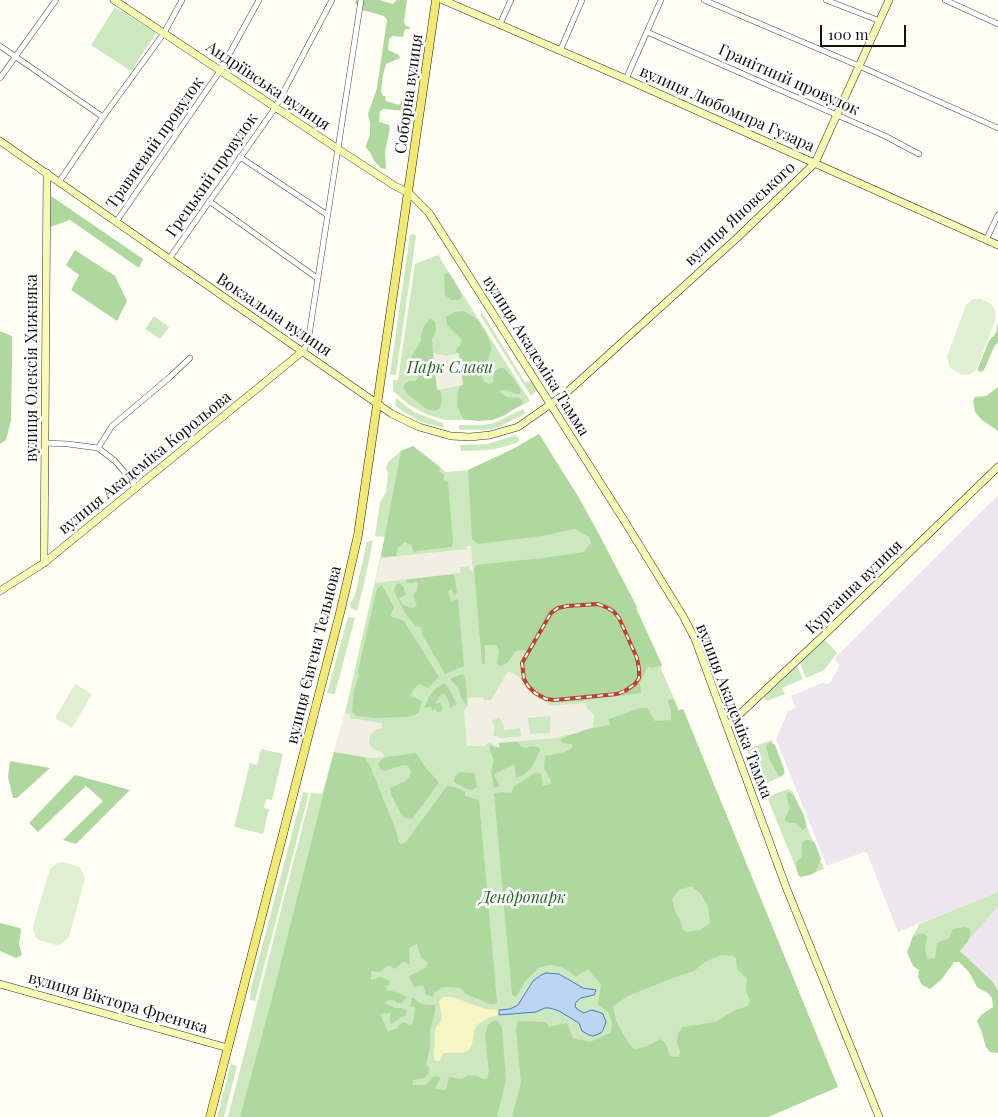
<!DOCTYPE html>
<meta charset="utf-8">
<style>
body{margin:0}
#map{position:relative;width:998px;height:1117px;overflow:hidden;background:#fefef5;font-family:"Playfair Display",serif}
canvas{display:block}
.scale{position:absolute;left:820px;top:25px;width:86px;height:22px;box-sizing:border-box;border:2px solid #111;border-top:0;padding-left:6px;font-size:15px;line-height:18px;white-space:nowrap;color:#111;-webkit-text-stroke:4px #fff;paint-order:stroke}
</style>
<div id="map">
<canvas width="998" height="1117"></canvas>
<div class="scale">100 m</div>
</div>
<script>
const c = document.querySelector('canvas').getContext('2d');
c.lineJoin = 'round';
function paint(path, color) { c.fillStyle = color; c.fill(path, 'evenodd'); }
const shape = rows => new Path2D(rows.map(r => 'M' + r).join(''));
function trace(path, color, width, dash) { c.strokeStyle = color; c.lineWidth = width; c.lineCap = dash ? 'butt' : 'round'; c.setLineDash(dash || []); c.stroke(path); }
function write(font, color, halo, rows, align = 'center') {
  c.font = font + ' "Playfair Display",serif'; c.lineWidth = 5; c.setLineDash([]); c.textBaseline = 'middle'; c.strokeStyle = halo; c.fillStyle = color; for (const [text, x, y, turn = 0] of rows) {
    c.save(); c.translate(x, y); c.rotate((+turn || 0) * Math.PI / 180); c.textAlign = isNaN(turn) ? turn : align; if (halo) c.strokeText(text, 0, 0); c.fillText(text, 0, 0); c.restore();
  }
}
paint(shape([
 [998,495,998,892,898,932,867,853,864,852,827,866,776,739,788,711,796,708,791,696,824,682,825,685,830,683,840,665,834,659],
 [998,907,998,991,993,982,960,951]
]), '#eee6ee');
paint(shape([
 [115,7,156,33,131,71,91,45],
 [413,234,416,236,396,375,390,374,410,235],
 [438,255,530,401,505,414,483,420,445,420,428,415,417,409,408,404,393,391,393,380,398,380,415,264],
 [482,312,525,382,532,382,537,390,531,396,480,315],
 [154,316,169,327,160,339,145,329],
 [396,398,414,412,443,423,444,428,422,422,402,411,395,405],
 [523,409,525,413,521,416,496,428,484,430,459,430,459,425,484,425,494,423],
 [539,434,579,498,637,607,636,608,662,665,661,669,679,710,683,709,838,1087,768,1117,228,1117,311,793,322,794,345,713,385,537,375,536,380,502,386,492,388,473,386,469,388,462,401,451,413,446,446,472,468,470,513,449],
 [516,435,519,439,518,442,507,446,489,450,461,451,460,445,488,444],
 [370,541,373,541,364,584,357,611,351,608,350,604,355,595,367,542],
 [348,617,355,618,335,694,327,693],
 [825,640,837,653,824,670,806,678,800,663],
 [797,666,803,679,782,688,785,694,767,701,764,697],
 [772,740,785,772,783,776,762,785,747,749],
 [261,749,283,754,272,800,266,799,264,808,269,809,263,834,234,827,250,763,257,765],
 [788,789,793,792,824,869,800,878,767,797],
 [303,792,309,793,255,1001,250,1000,251,988],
 [998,892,998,907,930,985,911,945,912,937,916,931,919,924],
 [231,1064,237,1066,224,1117,217,1117]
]), '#cde8bf');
paint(shape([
 [356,0,379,0,393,4,397,0,407,0,404,22,406,26,410,27,409,29,405,29,403,37,393,36,389,39,388,50,399,55,400,58,386,64,383,75,381,91,383,96,385,96,386,101,399,105,402,101,405,101,409,105,408,109,406,111,384,109,380,111,379,122,389,125,390,128,385,152,386,169,381,168,374,161,370,152,366,148,366,145,370,135,370,123,368,114,377,88,387,20,384,16,362,10,355,3],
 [51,196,143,259,139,268,70,220,50,227],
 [75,250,115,276,127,301,117,321,71,290,79,275,66,265],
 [446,273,449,273,460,291,462,296,459,300,451,300,445,295,444,275],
 [464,311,477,319,485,331,491,345,491,350,482,377,485,382,489,384,493,382,494,372,500,368,504,368,513,378,521,390,520,394,516,394,506,390,501,390,499,392,507,397,519,398,523,401,522,404,505,415,493,420,478,421,463,419,457,406,458,391,461,384,456,350,461,344,462,340,447,325,446,317,454,312],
 [430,318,435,322,436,330,432,339,433,353,438,361,436,381,441,393,442,400,440,408,434,411,425,408,407,394,404,389,404,384,410,381,416,381,419,376,418,369,410,367,408,363,421,341,421,334,424,326],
 [998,322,998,343,995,345,984,370,981,372,978,371,978,368,989,341,996,333],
 [0,331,12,336,12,358,11,420,6,440,0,444],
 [998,387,998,431,982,420,975,412,973,401,975,397,986,396],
 [539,434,579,498,600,536,637,607,636,608,662,665,652,668,649,666,646,670,640,683,641,693,577,701,550,702,529,685,522,670,526,650,516,651,507,663,500,666,497,664,499,651,496,645,485,645,485,664,482,664,474,569,476,565,543,558,584,552,591,543,589,537,575,529,542,536,478,544,472,539,468,470,513,449],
 [413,446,440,467,439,471,444,475,443,480,448,482,453,542,452,547,416,551,415,554,411,545,405,542,398,547,396,556,385,557,381,556,401,451],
 [454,574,457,593,454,595,452,589,448,591,451,601,458,599,464,666,445,674,422,634,421,627,415,626,405,613,394,591,396,585,400,583,404,588,406,595,399,598,403,605,412,608,417,606,413,595,417,591,418,584,416,581,414,583,407,583,406,579],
 [382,585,394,607,390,616,404,621,439,677,428,688,419,684,414,689,410,696,422,701,419,712,415,715,407,717,374,718,356,716,352,711,354,690,359,676,358,671,377,588],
 [462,674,464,675,466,681,467,704,465,704,460,695,459,689,450,679],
 [444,683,446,684,457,704,450,708,448,700,445,694,442,694,437,700,436,703,441,703,442,711,437,712,436,709,432,710,431,707,424,708,429,697,436,688],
 [670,699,674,700,678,711,683,709,838,1087,768,1117,512,1117,521,1083,516,1028,518,1021,546,1022,549,1027,567,1023,573,1038,590,1042,611,1032,612,1023,608,1012,598,1005,601,985,588,969,575,977,569,971,561,967,550,965,540,967,526,980,516,997,512,995,494,793,503,792,511,793,514,786,535,773,541,774,543,786,552,783,544,768,545,756,565,752,571,749,573,746,571,744,563,743,560,740,577,731,610,725,609,719,640,708,647,708,655,721,671,720,671,712,668,701],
 [691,886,700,893,708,906,710,923,700,930,688,932,683,930,680,920,675,911,672,899,679,890],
 [721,955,733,956,736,958,737,969,747,979,746,992,750,1000,748,1006,733,1011,716,1022,683,1027,678,1033,677,1043,680,1051,679,1057,670,1056,666,1044,661,1039,645,1047,634,1049,628,1042,616,1021,613,1006,628,996,670,979,694,971,705,962],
 [501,741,517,741,521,747,526,748,532,746,538,747,540,750,532,767,524,775,516,778,514,764,495,774,495,777,500,786,494,788,491,772,494,760,490,751,490,745,496,748],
 [770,742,775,745,784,769,784,773,781,776,778,775,769,758,766,746],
 [334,752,365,758,370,766,397,833,398,841,401,844,405,843,447,786,455,787,465,792,465,796,479,800,497,1002,495,1004,490,1004,466,994,460,988,448,987,441,988,434,993,433,997,426,995,423,985,414,987,409,976,425,968,428,963,421,957,417,944,409,948,410,965,403,961,395,969,389,965,379,972,371,971,371,980,380,977,384,978,390,981,389,986,386,986,387,990,400,993,407,997,402,1003,397,1003,394,1000,387,1001,385,1003,395,1008,401,1008,407,1011,406,1015,390,1024,390,1013,380,1014,388,1032,397,1028,399,1025,404,1022,409,1025,413,1023,415,1007,410,1006,412,997,420,1003,427,1005,435,1005,435,1012,430,1030,430,1048,426,1064,430,1070,425,1078,413,1080,413,1085,426,1085,434,1076,441,1077,435,1089,446,1090,449,1077,462,1079,469,1075,477,1076,483,1079,487,1079,489,1071,485,1036,488,1025,494,1020,499,1022,502,1028,506,1080,497,1117,240,1117,271,1002],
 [416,753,425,767,438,781,438,784,412,819,405,818,400,812,391,795,390,788,406,781,410,776,411,771,408,766,403,765,384,771,380,769,378,764,381,760,387,757],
 [10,761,50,768,17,798,13,798,8,777],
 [461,772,473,773,475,775,477,787,472,790,467,789,454,782,455,776],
 [75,775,130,790,76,844,63,840,103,801,86,786,38,832,29,823],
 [789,792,794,796,804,815,806,824,806,827,803,830,795,823,788,823,785,821,785,818,790,808,786,795],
 [806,840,811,840,815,843,821,859,816,871,811,875,800,876,798,875,796,864,797,861,802,857,802,843],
 [0,923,20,928,21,930,19,944,22,955,16,958,0,951],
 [965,927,970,929,971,932,968,941,960,951,993,982,998,991,998,1053,990,1052,986,1047,981,1030,977,1021,981,1015,993,1007,992,998,989,994,977,987,969,972,959,962,954,962,942,979,930,989,922,985,918,977,919,970,913,966,907,952,912,939,916,935,922,933,926,935,927,938,925,949,927,958,928,959,935,958,937,943,949,938,953,929]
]), '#afd89f');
paint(shape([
 [444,997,453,997,485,1009,499,1010,499,1015,490,1017,478,1024,474,1031,472,1044,469,1050,462,1053,443,1053,439,1061,434,1060,435,1029,442,1019,439,1001]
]), '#f8f5c4');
paint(shape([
 [973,299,981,299,991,304,995,310,996,318,976,370,970,374,962,375,950,368,947,357,966,305],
 [75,684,92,694,72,728,55,718],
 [63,862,80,867,85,878,69,937,61,944,56,945,39,940,35,936,33,926,50,869,57,863]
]), '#dff0d0');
paint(shape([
 [433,353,447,356,459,353,463,385,437,390],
 [466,546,471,546,473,571,470,571,469,566,460,567,461,573,375,583,381,558,467,549],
 [508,671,519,677,529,690,548,703,549,706,586,703,587,708,594,715,593,727,577,733,555,738,499,743,499,748,491,743,486,744,486,746,467,746,464,711,468,704,468,698,483,697,484,700,491,700],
 [550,716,550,733,530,734,528,718],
 [499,717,504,726,504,730,520,728,521,736,501,738,493,735,495,729,492,721],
 [345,713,350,714,350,718,382,723,382,728,375,730,370,735,369,743,373,749,383,753,384,757,372,758,334,752]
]), '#f0efe2');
const water = shape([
 [546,973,559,974,583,988,596,990,594,995,581,998,576,1002,575,1006,577,1009,584,1013,591,1010,599,1012,603,1014,606,1022,603,1030,601,1033,593,1036,589,1035,582,1031,579,1023,559,1011,550,1008,545,1008,536,1012,499,1015,499,1010,510,1009,518,1005,533,981,541,975,546,973]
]);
paint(water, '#bcd5f3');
trace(water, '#467dc7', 1);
const street = shape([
 [704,0,859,66,998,128],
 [826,0,880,21],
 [945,0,998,24],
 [500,24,511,0],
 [647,32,885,136,919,154],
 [0,46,103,117],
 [560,51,582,0],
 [0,78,56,0],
 [626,79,661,0],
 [240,157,326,214],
 [59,182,103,117,164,33,182,0],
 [209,201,317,278],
 [116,222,220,71,259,0],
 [986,240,998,215],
 [169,259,275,108,332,0],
 [303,351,308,342,361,0],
 [45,443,68,444,98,448,115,461,137,487],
 [98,448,112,426,170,377,190,358]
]);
const secondary = shape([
 [114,0,338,149,395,186,409,193,429,213,622,517,683,616,695,639,786,887,879,1117],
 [443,0,626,79,998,245],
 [0,141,392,414,419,427,451,436,470,437,490,435,518,427,565,394,737,238,815,163,889,0],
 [44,563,47,173],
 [0,591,44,563,303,351],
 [727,726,824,635,998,467],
 [0,984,228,1048]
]);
const primary = shape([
 [210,1117,341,609,358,535,436,0]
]);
trace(street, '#444', 6);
trace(secondary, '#333', 8);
trace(primary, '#222', 9);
trace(street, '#fff', 5);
trace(secondary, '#f6fbb4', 7);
trace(primary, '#f1e972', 8);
const rail = shape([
 [598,604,608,608,614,612,619,618,637,658,639,669,639,678,635,684,625,691,617,694,555,700,546,699,535,693,528,686,524,679,522,663,551,613,558,608,567,606,598,604]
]);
trace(rail, '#bb412f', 4);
trace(rail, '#fff', 2, [5.5]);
write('16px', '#111', '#fff', [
 ["Гранітний провулок",789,80,24],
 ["Андріївська вулиця",268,86,34],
 ["Соборна вулиця",409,94,-82],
 ["вулиця Любомира Гузара",727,109,24],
 ["Травневий провулок",155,143,-55],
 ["Грецький провулок",212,175,-55],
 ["вулиця Яновського",740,214,-43],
 ["Вокзальна вулиця",274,315,34],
 ["вулиця Академіка Тамма",536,356,58],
 ["вулиця Олексія Хижняка",32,368,-90],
 ["вулиця Академіка Корольова",145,463,-39],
 ["Курганна вулиця",854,587,-44],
 ["вулиця Євгена Тельнова",314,655,-76],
 ["вулиця Академіка Тамма",734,711,69],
 ["вулиця Віктора Френчка",118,1003,16]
]);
write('italic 16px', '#256623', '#fff', [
 ["Парк Слави",450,368],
 ["Дендропарк",523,898]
]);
</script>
